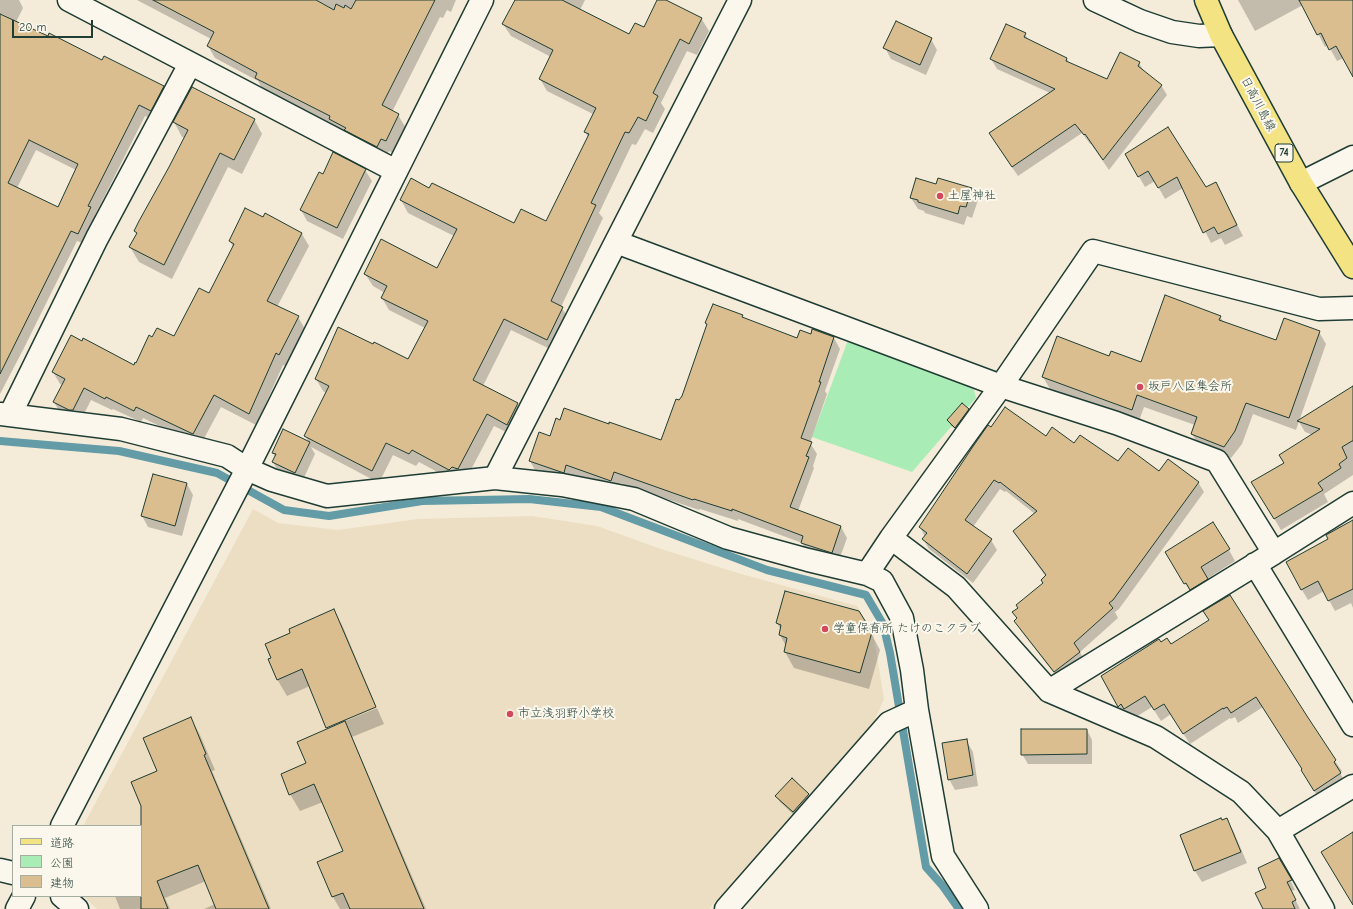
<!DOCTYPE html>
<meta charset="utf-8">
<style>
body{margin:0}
#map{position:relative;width:1353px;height:909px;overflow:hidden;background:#f4ecd9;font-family:"Comic Neue","Klee One",sans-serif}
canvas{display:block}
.legend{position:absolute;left:12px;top:825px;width:130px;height:72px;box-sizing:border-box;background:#fbf7ec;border:1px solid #a3ada2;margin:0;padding:5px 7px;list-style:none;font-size:12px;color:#1f3d34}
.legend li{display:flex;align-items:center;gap:8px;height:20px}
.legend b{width:20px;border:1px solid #a3ada2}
.scale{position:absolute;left:12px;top:20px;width:81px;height:18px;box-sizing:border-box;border:2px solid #1f3d34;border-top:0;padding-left:5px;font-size:12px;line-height:14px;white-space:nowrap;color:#1f3d34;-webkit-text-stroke:3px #fbf7ec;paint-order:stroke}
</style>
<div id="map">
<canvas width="1353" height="909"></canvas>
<ul class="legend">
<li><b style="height:5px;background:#f4e382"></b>道路</li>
<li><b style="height:11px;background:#aaecb6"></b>公園</li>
<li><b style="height:11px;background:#dabe8f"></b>建物</li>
</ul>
<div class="scale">20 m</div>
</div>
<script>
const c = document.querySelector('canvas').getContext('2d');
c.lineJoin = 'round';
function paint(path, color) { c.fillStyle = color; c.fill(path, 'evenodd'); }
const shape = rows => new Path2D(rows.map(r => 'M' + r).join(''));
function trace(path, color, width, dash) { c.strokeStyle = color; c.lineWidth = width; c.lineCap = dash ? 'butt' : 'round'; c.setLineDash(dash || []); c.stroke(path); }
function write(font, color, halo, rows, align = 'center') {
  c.font = font + ' "Comic Neue","Klee One",sans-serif'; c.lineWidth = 4; c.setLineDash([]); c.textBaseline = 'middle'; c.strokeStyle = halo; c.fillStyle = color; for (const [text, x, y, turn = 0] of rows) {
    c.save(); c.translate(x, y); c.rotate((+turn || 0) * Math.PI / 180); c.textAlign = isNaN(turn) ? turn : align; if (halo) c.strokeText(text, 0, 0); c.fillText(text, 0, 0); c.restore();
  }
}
paint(shape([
 [253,509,278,523,338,530,418,519,532,516,597,526,661,549,738,573,857,606,873,632,884,699,871,729,788,819,709,909,97,909,83,896,141,896,141,826,83,826]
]), '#ecdec3');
paint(shape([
 [848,340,973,386,976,398,912,472,812,437]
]), '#aaecb6');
paint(shape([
 [0,0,19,0,23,8,16,22,163,87,169,98,157,121,145,116,95,215,96,218,85,244,77,241,24,348,0,394],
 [36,150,76,170,58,209,17,188],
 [137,0,456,0,451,12,447,10,443,18,440,17,392,112,398,115,406,128,393,153,389,151,385,159,337,131,334,126,263,90,258,81,215,58,208,46,211,39],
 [516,0,585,0,580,10,630,35,644,29,658,0,664,0,701,18,709,31,697,55,687,51,661,103,665,109,653,133,645,129,636,145,632,144,599,213,603,218,561,307,570,320,554,351,511,330,483,386,517,404,524,416,514,436,494,426,465,481,456,482,419,462,416,466,393,455,379,483,311,447,315,454,301,484,279,473,273,462,275,457,273,453,284,431,309,443,305,435,326,393,323,391,316,379,409,361,425,328,389,310,382,298,385,293,373,286,365,274,437,270,454,236,408,213,401,200,430,189,515,224,547,222,588,137,585,132,593,114,547,91,540,79,551,57,511,36,503,24],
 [1238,0,1353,0,1353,75,1344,58,1337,61,1328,45,1325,47,1303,5,1255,31],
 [1025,34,1029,41,1067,59,1069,63,1107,81,1139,63,1145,73,1161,85,1167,95,1109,170,1091,144,1090,144,1082,133,1018,176,996,144,1050,93,997,69,991,59],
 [931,39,937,50,926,75,891,59,885,48],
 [254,119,262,134,242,174,228,167,172,279,139,262,130,247,137,234,135,231,185,138,182,137,174,122],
 [1126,154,1205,189,1216,183,1243,236,1225,245,1221,238,1211,243,1183,188,1165,199,1155,181,1145,187],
 [365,170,372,181,343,239,307,221,301,210,323,175],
 [937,185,972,189,978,200,972,218,967,216,964,225,925,213,924,211,918,209,911,198],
 [266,215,302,234,309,246,277,307,298,317,305,329,286,366,283,365,256,425,221,407,200,446,143,418,141,422,113,409,112,410,91,400,80,422,61,414,54,402,63,385,60,384,53,372,134,366,137,365,153,338,175,337,209,294,233,247,230,241,264,219],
 [742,316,744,319,798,339,812,335,813,330,834,338,840,349,825,391,827,394,810,443,817,454,813,466,814,468,798,511,841,527,847,538,838,563,808,554,802,543,738,519,738,521,700,509,699,510,620,483,617,491,572,475,570,483,536,472,530,461,551,437,661,442,680,401],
 [1220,317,1224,322,1277,341,1319,332,1326,344,1296,430,1253,414,1242,444,1231,458,1199,446,1192,434,1195,425,1144,407,1139,421,1050,389,1043,377,1110,357,1141,363],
 [1353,387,1353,475,1324,494,1328,502,1281,530,1253,483,1285,463,1313,435,1305,432,1299,422],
 [968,410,971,415,959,432,951,426,948,420],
 [991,428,1046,438,1074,445,1118,463,1198,482,1204,492,1119,609,1115,612,1118,618,1080,652,1085,662,1060,681,1021,631,1015,621,1017,619,1014,612,1044,583,1046,577,1020,541,1014,531,1035,514,1006,491,1005,492,1000,489,973,527,991,540,997,550,973,583,929,549,923,539,925,537,920,527],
 [187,484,193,495,182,536,148,527,142,516],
 [1353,521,1353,608,1351,603,1335,611,1324,591,1308,600,1302,590,1329,539],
 [1229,550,1235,561,1207,579,1213,590,1192,594,1172,564],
 [334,611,343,627,376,706,328,726,328,728,310,686,287,696,277,679,272,658,292,633],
 [777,623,871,633,880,650,869,689,794,668,785,652,786,646,780,635,781,630],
 [1160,644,1171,646,1306,717,1335,761,1342,771,1340,773,1347,785,1321,801,1308,782,1303,770,1263,707,1238,723,1235,717,1231,719,1230,718,1190,744,1171,714,1161,721,1152,707,1131,720,1125,717,1119,706],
 [377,708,384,724,352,737,426,909,340,909,333,897,319,862,344,851,323,802,300,811,290,794,307,763,329,729,328,728],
 [191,718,200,735,215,770,212,771,271,909,204,909,215,904,206,881,165,898,170,909,120,909,115,896,141,896,141,832,158,772],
 [1087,730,1092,740,1092,764,1028,764,1022,754],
 [966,740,973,752,978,786,955,790,949,779],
 [808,795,811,800,796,817,780,802,777,797],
 [1226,819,1233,830,1247,863,1202,882,1195,871,1181,835],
 [1284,868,1295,890,1291,891,1300,909,1264,909]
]), '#0003');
trace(shape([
 [0,441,119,451,217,473,284,510,329,516,422,501,529,499,601,507,767,570,866,595,883,624,890,653,926,867,942,885,959,909]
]), '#639ba6', 8);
const building = shape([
 [153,0,316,0,334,10,336,4,344,8,345,5,351,9,356,0,435,0,382,105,399,114,386,141,381,139,377,147,344,130,346,128,329,119,330,116,255,78,257,73,207,46,214,32,153,0],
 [515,0,562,0,629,34,635,23,644,27,657,0,666,0,702,18,689,44,680,39,653,93,658,96,646,121,638,117,629,133,625,132,591,203,596,205,551,301,563,307,547,340,504,319,473,380,518,403,507,425,487,414,458,469,452,467,449,470,412,450,409,454,386,443,372,471,304,436,329,386,315,379,338,327,373,344,374,342,408,359,428,321,381,298,387,286,364,274,381,239,437,268,457,229,400,200,411,178,429,188,432,183,514,223,521,209,546,221,589,134,584,132,596,108,539,79,553,50,502,24,515,0],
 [1299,0,1353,0,1353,77,1336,46,1329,50,1321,33,1317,35,1299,0],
 [0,14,48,36,49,33,102,60,104,56,164,86,151,111,139,105,88,206,91,207,78,234,71,231,0,374,0,14],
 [29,140,78,164,58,207,8,183,29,140],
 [896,21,932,38,920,65,883,48,896,21],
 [1006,24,1026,33,1024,37,1067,58,1066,61,1107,79,1120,52,1140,62,1138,66,1162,85,1103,160,1085,134,1084,135,1075,124,1012,167,989,133,1055,89,990,59,1006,24],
 [192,87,255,119,234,160,220,153,164,265,129,247,137,233,134,231,139,221,169,167,188,130,173,122,192,87],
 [1168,127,1206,187,1216,182,1237,225,1218,234,1214,227,1203,233,1177,177,1158,188,1148,171,1138,177,1125,154,1168,127],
 [333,152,366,169,337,228,300,210,319,172,323,174,333,152],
 [916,178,936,184,938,178,972,188,966,207,960,206,958,214,918,202,918,200,910,198,916,178],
 [245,208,263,217,265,213,302,233,267,301,299,316,279,355,276,353,249,414,214,395,193,434,136,407,134,411,106,397,105,399,84,388,73,410,69,410,53,402,65,379,52,372,71,335,82,341,83,338,134,365,135,362,136,363,149,335,152,337,157,328,174,336,199,288,209,293,234,244,229,241,245,208],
 [1165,295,1221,316,1219,320,1276,340,1284,318,1320,331,1289,418,1246,403,1235,431,1224,447,1191,434,1197,417,1137,395,1132,410,1042,377,1057,336,1109,356,1111,351,1141,362,1165,295],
 [713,304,743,315,742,317,797,338,800,330,811,334,812,329,834,337,819,382,821,382,801,438,812,442,806,456,809,457,790,507,841,526,832,553,801,543,803,536,732,509,732,511,694,499,693,500,614,472,611,481,566,465,564,473,529,461,539,432,550,436,556,418,560,420,564,408,609,424,609,422,661,440,676,399,679,400,682,396,707,324,705,323,713,304],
 [1353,386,1353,441,1352,441,1342,447,1347,458,1339,464,1341,468,1318,483,1323,490,1274,519,1251,482,1284,463,1279,455,1320,429,1297,421,1353,386],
 [962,403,969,409,955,428,947,420,962,403],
 [1005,407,1046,436,1052,427,1074,443,1080,435,1118,461,1128,448,1159,471,1168,459,1199,482,1113,600,1109,603,1113,608,1074,643,1080,652,1054,672,1014,621,1017,618,1012,612,1018,608,1016,605,1043,583,1041,580,1046,575,1013,531,1037,511,1000,482,999,483,994,480,965,520,992,539,967,574,922,539,927,533,919,527,974,445,988,425,991,427,1005,407],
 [283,429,310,442,295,473,272,462,276,454,272,453,283,429],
 [153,474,187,483,175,526,141,516,153,474],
 [1353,520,1353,589,1328,601,1318,581,1301,590,1286,562,1328,539,1326,535,1353,520],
 [1213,522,1230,549,1201,567,1208,579,1190,590,1186,583,1184,584,1165,552,1213,522],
 [785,591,859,611,872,632,860,673,784,652,787,638,779,635,781,625,776,623,785,591],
 [1230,595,1307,716,1336,760,1334,762,1341,773,1314,791,1301,770,1302,769,1256,697,1231,713,1227,707,1223,709,1223,708,1183,734,1164,704,1154,710,1145,696,1124,709,1121,704,1118,707,1101,676,1159,639,1161,642,1167,638,1171,644,1209,620,1203,611,1230,595],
 [334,609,376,707,326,728,302,669,277,680,268,659,271,658,265,644,290,633,289,629,334,609],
 [191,717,206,754,204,755,269,909,216,909,198,865,157,881,168,909,141,909,141,806,131,782,157,771,143,738,191,717],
 [345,721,424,909,350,909,343,893,332,897,317,862,343,851,314,784,289,795,281,774,306,763,297,742,345,721],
 [1021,729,1087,729,1087,754,1021,755,1021,729],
 [967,739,973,775,948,780,942,743,967,739],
 [792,778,809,794,793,812,775,796,792,778],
 [1221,818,1222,820,1227,818,1241,852,1194,871,1180,835,1221,818],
 [1353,832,1353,905,1321,852,1353,832],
 [1279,858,1292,880,1287,882,1296,900,1292,902,1295,909,1263,909,1255,893,1266,888,1258,868,1279,858]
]);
paint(building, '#dabe8f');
trace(building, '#1f3d34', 1);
const street = shape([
 [69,0,396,171],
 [1301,183,1353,157],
 [616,242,1001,386,891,538,867,574],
 [0,414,121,429,227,456,247,469,272,480,327,496,495,478,562,485,634,499,728,538,808,560,867,574,882,581,902,618,912,670,917,710,943,856,977,909],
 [10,415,97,238,190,64],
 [495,478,740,0],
 [891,538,956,587,1049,691,1156,737,1241,792,1278,831,1323,909],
 [1274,553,1353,503],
 [1255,564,1353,725],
 [1049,691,1274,553,1217,461,1116,423,1001,386,1093,251,1319,309,1353,308],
 [1278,831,1353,786],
 [0,870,13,873],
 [62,896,77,909],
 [17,909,24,896],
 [726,909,889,723,917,710]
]);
const secondary = shape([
 [1095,0,1140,21,1172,32,1199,36,1221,35],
 [62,826,247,469,482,0]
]);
const primary = shape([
 [1206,0,1221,35,1301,183,1353,267]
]);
trace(street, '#1f3d34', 25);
trace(secondary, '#1f3d34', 25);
trace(primary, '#1f3d34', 25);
trace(street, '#fbf7ec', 22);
trace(secondary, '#fbf7ec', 22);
trace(primary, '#f4e382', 22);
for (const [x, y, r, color] of [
 [940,196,4,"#d1495b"],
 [1140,387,4,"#d1495b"],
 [825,629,4,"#d1495b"],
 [510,714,4,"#d1495b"]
]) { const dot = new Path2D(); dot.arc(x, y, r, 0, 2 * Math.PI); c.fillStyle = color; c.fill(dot); trace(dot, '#fbf7ec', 1.5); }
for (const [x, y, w] of [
 [1284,153,18]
]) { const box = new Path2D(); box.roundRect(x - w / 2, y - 9, w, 18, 3); c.fillStyle = '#fbf7ec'; c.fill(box); trace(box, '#1f3d34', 1); }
write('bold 11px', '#1f3d34', null, [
 ["74",1284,153]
]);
write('12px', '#1f3d34', '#fbf7ec', [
 ["日高川島線",1258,104,62]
]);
write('12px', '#1f3d34', '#fbf7ec', [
 ["土屋神社",948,196],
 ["坂戸八区集会所",1148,387],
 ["学童保育所 たけのこクラブ",833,629],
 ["市立浅羽野小学校",518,714]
], 'left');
</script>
